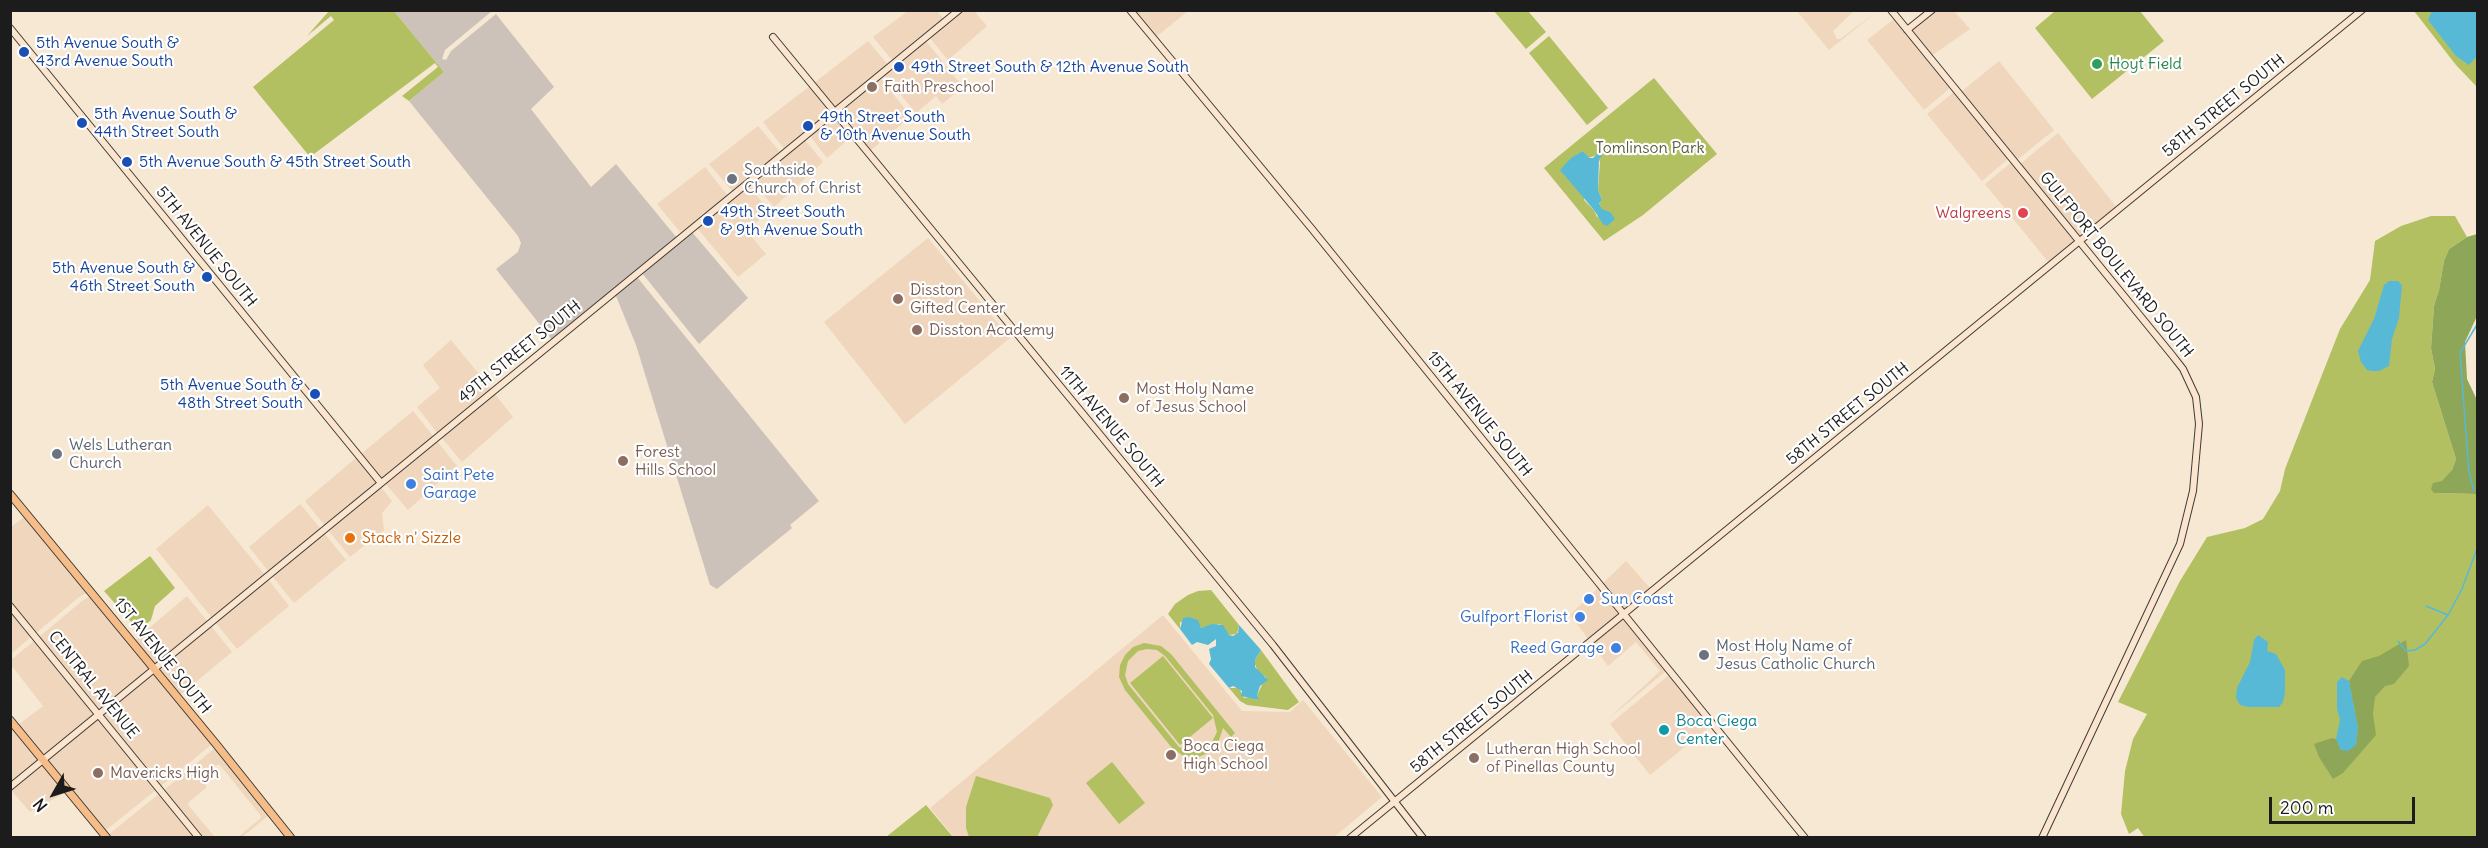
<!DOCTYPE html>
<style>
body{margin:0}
#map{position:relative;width:2488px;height:848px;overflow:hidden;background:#f6e8d3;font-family:Delius,sans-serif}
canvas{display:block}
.frame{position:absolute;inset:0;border:12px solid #1c1c1c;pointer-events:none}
.north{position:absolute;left:24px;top:764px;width:60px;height:60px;-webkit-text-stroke:4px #fff;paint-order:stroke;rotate:231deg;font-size:16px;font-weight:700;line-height:24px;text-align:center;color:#1c1c1c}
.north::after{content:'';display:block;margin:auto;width:21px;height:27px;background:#1c1c1c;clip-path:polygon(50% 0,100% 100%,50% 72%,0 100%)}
.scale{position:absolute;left:2269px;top:797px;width:146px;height:27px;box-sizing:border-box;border:3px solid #1c1c1c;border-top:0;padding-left:8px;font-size:18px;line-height:21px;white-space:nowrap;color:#1c1c1c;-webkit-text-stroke:4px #fff;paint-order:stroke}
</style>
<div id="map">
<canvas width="2488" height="848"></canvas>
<div class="frame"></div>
<div class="north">N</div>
<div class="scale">200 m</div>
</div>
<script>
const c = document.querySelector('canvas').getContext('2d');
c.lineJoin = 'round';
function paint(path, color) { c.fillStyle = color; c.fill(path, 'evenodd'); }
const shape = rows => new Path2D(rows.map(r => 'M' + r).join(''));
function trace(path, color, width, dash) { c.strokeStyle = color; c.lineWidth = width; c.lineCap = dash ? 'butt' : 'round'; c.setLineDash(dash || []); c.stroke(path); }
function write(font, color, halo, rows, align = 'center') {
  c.font = font + ' Delius,sans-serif'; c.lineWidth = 4.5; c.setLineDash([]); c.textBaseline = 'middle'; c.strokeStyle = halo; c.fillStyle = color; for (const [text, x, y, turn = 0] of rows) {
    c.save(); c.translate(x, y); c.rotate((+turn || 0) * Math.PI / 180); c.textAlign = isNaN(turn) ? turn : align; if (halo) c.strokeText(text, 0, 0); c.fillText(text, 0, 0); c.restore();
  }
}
paint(shape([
 [1936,10,1954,11,1970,29,1931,56,1911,31],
 [908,11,937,11,944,19,893,61,873,37],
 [963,11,974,11,987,26,948,60,930,38],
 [1134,11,1188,11,1156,37],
 [1797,11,1854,11,1833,31,1837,39,1840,39,1878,11,1829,50],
 [1894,19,1950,88,1924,110,1867,40],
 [868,41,888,65,835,109,814,83],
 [926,41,963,87,942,104,936,96,916,113,884,75],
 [1999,61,2054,130,2017,160,1961,92],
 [880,78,911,116,870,151,838,113],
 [810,86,831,112,785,150,763,122],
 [1954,92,2008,159,1982,181,1927,114],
 [834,116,851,137,827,158,810,136],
 [758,126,781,153,733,192,709,164],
 [2058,133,2117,208,2079,238,2020,164],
 [805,140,823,162,774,207,753,182],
 [2012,162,2075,242,2049,263,1985,184],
 [705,167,728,196,693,225,680,232,657,204],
 [749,186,769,211,747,231,766,254,738,277,697,228],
 [928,238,1010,338,905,424,824,322],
 [451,340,492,390,438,434,417,407,440,388,423,365],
 [495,394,513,417,462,462,442,438],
 [413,411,434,437,382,479,361,454],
 [437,441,457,466,408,510,385,483],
 [357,457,378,483,325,526,305,501],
 [381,487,392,501,382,513,384,530,350,557,328,530],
 [300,504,321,529,269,572,249,547],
 [208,505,265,575,212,618,156,549],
 [25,516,88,592,79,597,36,633,11,602,10,528],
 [324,533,346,560,294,603,272,576],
 [1626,561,1651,589,1624,612,1602,584],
 [268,579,289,606,237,649,215,622],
 [1598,588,1619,615,1589,640,1570,615],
 [91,596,151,668,100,710,39,637,82,601],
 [187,596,208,622,155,665,135,640],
 [10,611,32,636,11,654,10,654],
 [1163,615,1242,711,1290,712,1303,700,1382,797,1333,838,954,837,930,808],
 [1623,619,1666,671,1607,720,1660,671,1636,642,1608,666,1592,644],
 [211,626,232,652,180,695,159,669],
 [35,640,95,714,44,756,18,725,43,706,11,665,11,660],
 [154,672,212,744,161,786,103,714],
 [1669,675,1711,726,1650,775,1610,724],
 [98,718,157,789,105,831,47,760],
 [14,728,39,760,11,784,11,731],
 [215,748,269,815,242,837,238,837,260,819,261,816,220,765,217,765,206,774,206,788,189,802,188,805,215,837,203,837,164,790],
 [43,764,66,792,30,812,11,790],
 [160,793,196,837,110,838,108,835]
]), '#efd6bc');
paint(shape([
 [394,11,492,11,445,50,442,59,446,60,451,51,496,14,554,87,531,109,591,187,616,164,677,238,552,340,496,269,518,252,521,243,518,236,409,101,444,72],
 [692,232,748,298,699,344,642,273],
 [637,277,819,501,790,525,792,528,717,589,710,585,636,345,616,296,604,304]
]), '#cdc2b9');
paint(shape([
 [329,11,394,11,444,72,409,101,402,96,438,67,435,63,310,157,253,87,334,20,331,16,307,36],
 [1494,11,1528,11,1546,32,1526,49],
 [2055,11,2140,11,2164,41,2092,99,2035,28],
 [2414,11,2477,11,2477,87,2456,65],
 [1549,36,1608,108,1587,125,1529,53],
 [1654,78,1717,154,1643,215,1604,241,1544,168],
 [1583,151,1588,158,1597,155,1600,162,1598,190,1602,200,1599,202,1602,210,1607,211,1597,217,1594,210,1584,200],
 [2431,216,2455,216,2467,237,2449,249,2444,261,2439,290,2434,306,2431,348,2435,369,2432,382,2456,459,2452,470,2435,493,2477,494,2477,837,2145,838,2138,828,2129,834,2121,814,2125,771,2133,739,2147,714,2118,702,2180,581,2207,537,2245,528,2263,519,2280,491,2285,469,2340,329,2370,280,2375,241,2401,226],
 [150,556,175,588,155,606,151,620,139,631,104,591],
 [1211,590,1239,625,1237,634,1229,635,1220,624,1201,628,1199,624,1180,622,1180,629,1168,614,1175,604,1188,595,1198,591],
 [1144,643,1161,646,1171,654,1235,733,1231,737,1223,728,1217,746,1208,753,1198,757,1182,755,1172,748,1125,690,1119,677,1120,665,1125,655,1133,647],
 [1147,649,1157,650,1165,656,1213,715,1217,732,1211,744,1204,749,1191,752,1179,747,1128,684,1125,675,1128,661,1138,651],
 [1261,650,1299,702,1288,710,1247,705,1240,701,1229,688,1239,688,1244,698,1250,697,1258,700,1257,695,1266,677,1259,674,1254,662],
 [1163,656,1213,718,1180,745,1130,683],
 [1112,762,1145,803,1119,824,1086,783],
 [976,776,1050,798,1053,805,1037,837,969,837,966,828,966,807],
 [926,805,953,837,886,837]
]), '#b2c062');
paint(shape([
 [2477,234,2477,316,2465,342,2467,379,2477,400,2477,494,2434,493,2431,489,2433,483,2442,481,2452,470,2456,459,2432,382,2435,369,2431,348,2434,306,2439,290,2444,261,2449,249,2467,237],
 [2406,640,2409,666,2394,684,2385,686,2375,697,2373,714,2376,735,2343,773,2333,779,2319,757,2314,744,2332,738,2336,739,2341,750,2356,745,2358,728,2349,681,2362,661,2379,656]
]), '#8da658');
paint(shape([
 [2432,11,2477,11,2477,56,2469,65,2456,56,2428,20],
 [1583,151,1589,158,1593,158,1600,151,1602,156,1599,159,1598,190,1602,200,1599,203,1602,209,1610,212,1615,219,1607,226,1603,224,1594,210,1560,170,1571,158],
 [2389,281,2398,281,2402,285,2399,318,2392,339,2389,366,2379,371,2372,371,2367,370,2361,362,2358,351,2374,319,2384,285],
 [1189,617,1198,620,1201,628,1212,624,1223,625,1229,635,1233,636,1238,633,1239,625,1261,650,1255,660,1255,667,1268,680,1260,686,1257,695,1259,700,1241,696,1242,691,1233,686,1229,688,1209,664,1211,659,1209,649,1216,646,1216,639,1208,645,1197,642,1192,645,1180,629,1183,618],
 [2258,635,2268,642,2267,651,2276,654,2285,670,2285,693,2283,702,2279,707,2248,707,2240,705,2236,698,2237,688,2250,662,2254,640],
 [2342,677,2349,681,2358,728,2356,745,2348,751,2341,750,2336,739,2340,720,2337,709,2337,682]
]), '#57b9d6');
trace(shape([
 [2474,491,2469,473,2460,353,2478,323],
 [2477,507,2478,508],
 [2426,606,2448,615],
 [2398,641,2406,651,2415,650,2425,644,2437,629,2448,615,2462,589,2478,546]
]), '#57b9d6', 1.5);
const secondary = shape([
 [1130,10,1312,229,1805,838],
 [1891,10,2172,355,2183,369,2196,397,2199,424,2193,491,2180,544,2042,838],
 [10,28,381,483],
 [1907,30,1932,10],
 [773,37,1273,645,1423,838],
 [10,606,199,838],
 [10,787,959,10],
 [1350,838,2362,10]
]);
const primary = shape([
 [10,494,216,744,291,838],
 [10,720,107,838]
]);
trace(secondary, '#3d3b37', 8);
trace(primary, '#3d3b37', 9);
trace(secondary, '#fce5cf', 6);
trace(primary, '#f7bd88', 7);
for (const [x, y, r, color] of [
 [24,52,6,"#1a4fb4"],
 [2097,64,6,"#2e9e5b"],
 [899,67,6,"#1a4fb4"],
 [872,87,6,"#8d6e63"],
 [82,123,6,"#1a4fb4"],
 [808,126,6,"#1a4fb4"],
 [127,162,6,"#1a4fb4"],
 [732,179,6,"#6b7280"],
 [2023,213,6,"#e0444e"],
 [708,221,6,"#1a4fb4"],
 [207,277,6,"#1a4fb4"],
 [898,299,6,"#8d6e63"],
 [917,330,6,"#8d6e63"],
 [315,394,6,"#1a4fb4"],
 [1124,398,6,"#8d6e63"],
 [57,454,6,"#6b7280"],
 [623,461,6,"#8d6e63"],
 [411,484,6,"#3f7fe0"],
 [350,538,6,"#e8710a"],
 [1589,599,6,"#3f7fe0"],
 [1580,617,6,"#3f7fe0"],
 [1616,648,6,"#3f7fe0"],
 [1704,655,6,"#6b7280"],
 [1664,730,6,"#0f9aa8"],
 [1171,755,6,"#8d6e63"],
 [1474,758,6,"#8d6e63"],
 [98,773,6,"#8d6e63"]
]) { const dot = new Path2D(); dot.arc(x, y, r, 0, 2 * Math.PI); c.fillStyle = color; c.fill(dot); trace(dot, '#fff', 2); }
write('16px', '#164399', '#fff', [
 ["5th Avenue South &",36,43],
 ["43rd Avenue South",36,61],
 ["49th Street South & 12th Avenue South",911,67],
 ["5th Avenue South &",94,114],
 ["44th Street South",94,132],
 ["49th Street South",820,117],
 ["& 10th Avenue South",820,135],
 ["5th Avenue South & 45th Street South",139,162],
 ["49th Street South",720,212],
 ["& 9th Avenue South",720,230],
 ["5th Avenue South &",195,268,"right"],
 ["46th Street South",195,286,"right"],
 ["5th Avenue South &",303,385,"right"],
 ["48th Street South",303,403,"right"]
], 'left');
write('16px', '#27864d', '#fff', [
 ["Hoyt Field",2109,64]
], 'left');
write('16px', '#785e54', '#fff', [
 ["Faith Preschool",884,87],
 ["Disston",910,290],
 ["Gifted Center",910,308],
 ["Disston Academy",929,330],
 ["Most Holy Name",1136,389],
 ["of Jesus School",1136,407],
 ["Forest",635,452],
 ["Hills School",635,470],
 ["Boca Ciega",1183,746],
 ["High School",1183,764],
 ["Lutheran High School",1486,749],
 ["of Pinellas County",1486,767],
 ["Mavericks High",110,773]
], 'left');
write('16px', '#1c1c1c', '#fff', [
 ["58TH STREET SOUTH",2224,106,-39],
 ["5TH AVENUE SOUTH",206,247,51],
 ["GULFPORT BOULEVARD SOUTH",2116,265,51],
 ["49TH STREET SOUTH",520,352,-39],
 ["15TH AVENUE SOUTH",1479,414,51],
 ["58TH STREET SOUTH",1848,414,-39],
 ["11TH AVENUE SOUTH",1111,427,50],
 ["1ST AVENUE SOUTH",162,656,51],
 ["CENTRAL AVENUE",93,685,51],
 ["58TH STREET SOUTH",1472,722,-39]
]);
write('16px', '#585e38', '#fff', [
 ["Tomlinson Park",1650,148]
]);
write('16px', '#5b616d', '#fff', [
 ["Southside",744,170],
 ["Church of Christ",744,188],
 ["Wels Lutheran",69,445],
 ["Church",69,463],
 ["Most Holy Name of",1716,646],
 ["Jesus Catholic Church",1716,664]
], 'left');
write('16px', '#be3a42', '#fff', [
 ["Walgreens",2011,213]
], 'right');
write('16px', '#366cbe', '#fff', [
 ["Saint Pete",423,475],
 ["Garage",423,493],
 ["Sun Coast",1601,599],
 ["Gulfport Florist",1568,617,"right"],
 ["Reed Garage",1604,648,"right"]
], 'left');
write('16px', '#c56008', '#fff', [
 ["Stack n' Sizzle",362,538]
], 'left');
write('16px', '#0d838f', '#fff', [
 ["Boca Ciega",1676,721],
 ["Center",1676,739]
], 'left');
</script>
